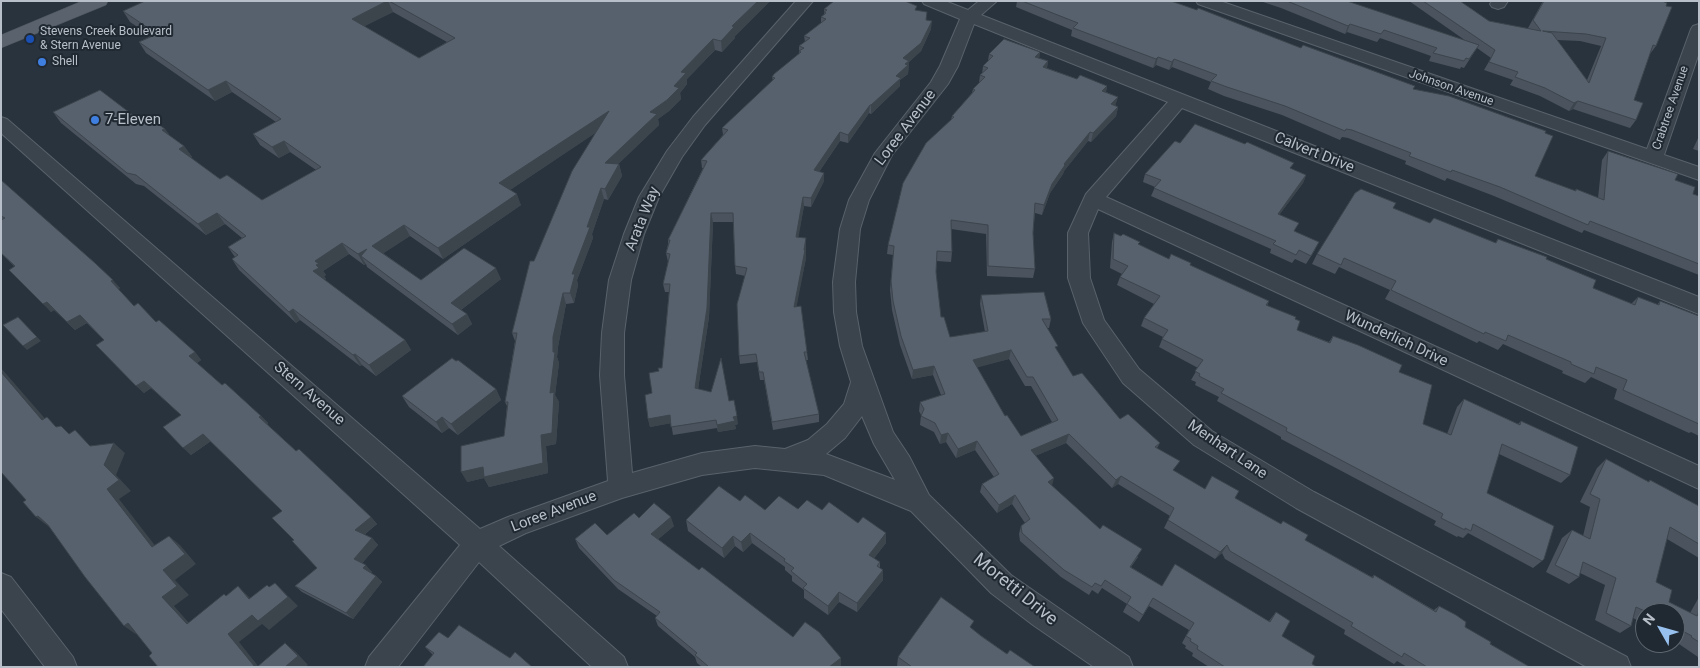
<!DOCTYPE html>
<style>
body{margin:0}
#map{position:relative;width:1700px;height:668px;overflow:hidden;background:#28333d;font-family:Roboto,sans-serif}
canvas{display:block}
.frame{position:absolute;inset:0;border:2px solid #b8bfc8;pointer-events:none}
.north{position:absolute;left:1635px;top:603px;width:50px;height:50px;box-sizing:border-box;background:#202932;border:1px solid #5d656e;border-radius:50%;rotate:308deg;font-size:14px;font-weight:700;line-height:20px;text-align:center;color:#b8bfc8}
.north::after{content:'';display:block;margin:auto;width:18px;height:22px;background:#97c0ee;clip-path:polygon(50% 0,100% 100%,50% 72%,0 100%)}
</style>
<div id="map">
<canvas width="1700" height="668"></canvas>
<div class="frame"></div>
<div class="north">N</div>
</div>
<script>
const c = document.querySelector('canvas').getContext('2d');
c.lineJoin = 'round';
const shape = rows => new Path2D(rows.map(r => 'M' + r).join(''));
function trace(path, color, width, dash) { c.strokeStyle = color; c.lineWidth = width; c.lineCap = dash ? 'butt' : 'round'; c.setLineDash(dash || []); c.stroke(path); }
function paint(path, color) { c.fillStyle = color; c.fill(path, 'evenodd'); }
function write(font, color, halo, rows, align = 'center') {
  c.font = font + ' Roboto,sans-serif'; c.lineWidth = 4; c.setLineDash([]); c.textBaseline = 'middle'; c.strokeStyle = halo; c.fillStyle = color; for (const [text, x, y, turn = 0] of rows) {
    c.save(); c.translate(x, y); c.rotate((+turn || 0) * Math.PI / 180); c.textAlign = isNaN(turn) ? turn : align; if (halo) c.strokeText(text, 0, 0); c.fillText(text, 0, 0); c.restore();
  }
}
const minor = shape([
 [796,1,813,1,705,125,682,157,659,197,644,234,631,280,624,333,624,375,632,473,702,453,755,446,785,449,808,440,827,424,844,404,851,382,840,346,834,312,833,282,840,229,849,200,875,153,931,82,940,66,960,19,924,4,922,1,945,1,968,10,979,1,997,1,981,15,1699,297,1699,314,1182,108,1106,197,1699,466,1699,489,1098,209,1088,233,1090,278,1104,320,1139,369,1212,431,1314,492,1627,657,1631,667,1587,667,1296,508,1194,445,1123,383,1083,323,1068,278,1068,233,1086,194,1168,102,974,24,958,66,948,84,892,155,869,200,860,229,855,282,856,312,862,346,893,432,909,456,929,495,1011,575,1129,657,1133,667,1094,667,1033,625,991,593,911,511,824,475,755,468,702,475,622,498,526,533,499,546,624,657,628,667,592,667,479,562,398,667,365,667,369,657,460,545,1,133,1,117,7,119,480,529,508,517,608,481,600,375,602,333,609,280,624,234,639,197,667,151,693,117,796,1],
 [862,416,874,444,895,480,826,454,845,438,862,416],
 [1196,1,1220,1,1647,149,1691,29,1693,26,1699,24,1699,53,1664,155,1699,167,1699,180,1198,4,1196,1],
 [1492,1,1508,1,1504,7,1498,9,1492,7,1490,4,1492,1],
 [1,573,11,577,73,657,77,667,45,667,1,609,1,573]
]);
const primary = shape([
 [82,1,108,1,106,5,1,48,1,35,82,1]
]);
trace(minor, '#59626b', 2);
trace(primary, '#485059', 1);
paint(minor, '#3b444d');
paint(primary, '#5a636d');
paint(shape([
 [322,1,770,1,735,36,735,38,722,52,715,50,687,79,687,84,680,93,681,99,669,111,658,119,659,125,618,164,619,164,622,176,608,200,604,199,592,234,593,238,577,280,578,285,574,303,566,304,558,347,557,357,559,363,555,395,559,402,556,444,546,446,548,473,489,487,484,478,467,482,504,436,507,406,505,402,515,341,512,333,534,261,595,133,510,190,521,205,443,259,410,236,383,253,421,280,501,279,461,310,467,314,472,324,458,335,367,267,366,264,364,265,349,254,323,271,326,275,324,276,326,279,324,280,405,340,411,350,376,376,362,365,360,366,300,320,296,323,239,270,232,259,235,257,228,247,242,238,225,224,206,235,144,186,136,184,61,123,53,112,142,122,165,129,170,136,184,146,192,157,191,158,220,179,262,200,316,170,290,152,279,158,260,145,253,134,276,122,263,113,232,92,215,101,146,53,139,42,151,36,130,22,123,11],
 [393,12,447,42,419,58,364,26],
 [1017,1,1171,1,1301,48,1413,89,1545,133,1535,176,1575,191,1576,189,1598,198,1602,160,1608,151,1675,180,1693,194,1699,196,1699,275,1584,230,1582,233,1494,196,1447,178,1445,181,1405,164,1406,161,1348,138,1342,137,1340,140,1282,115,1224,96,1208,89,1211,82,1172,67,1169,70,1156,65,1153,68,1071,36,1072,30,1016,7],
 [1260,1,1347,1,1466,41,1409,1,1460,1,1489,21,1529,29,1528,28,1543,1,1666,6,1656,46,1650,54,1634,100,1636,120,1630,128,1573,109,1569,111,1540,96,1510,85,1513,80,1484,70,1491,58,1477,48,1464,68,1461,67,1460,69,1429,61,1431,56,1380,38,1377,42,1347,32,1345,34,1281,8],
 [1557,40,1580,41,1601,46,1587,80],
 [824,9,917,10,927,20,931,29,921,51,909,62,908,74,900,80,900,86,871,114,869,113,848,143,840,141,819,172,824,173,824,181,811,207,804,206,798,237,806,246,806,258,796,306,807,352,808,360,806,360,819,414,819,422,773,430,764,380,760,380,757,362,740,364,739,356,745,276,736,274,735,266,733,222,713,222,709,317,698,389,729,401,738,424,735,425,736,429,718,432,717,428,673,435,671,423,650,427,648,419,652,393,659,371,662,368,669,292,665,292,663,284,668,262,666,253,668,244,668,240,703,168,702,168,701,160,723,135,722,128,773,81,772,77,799,54,799,46,805,42,804,36,821,23,821,17,824,15],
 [1040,52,1039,58,1048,61,1047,68,1077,79,1107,86,1106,92,1118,97,1115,105,1118,107,1116,116,1091,142,1088,141,1064,171,1063,174,1050,193,1042,215,1035,213,1033,233,1035,269,1033,278,987,276,986,234,951,229,952,252,951,262,936,261,936,272,941,317,950,337,985,332,980,304,981,295,1051,319,1049,328,1047,328,1057,350,1073,376,1120,419,1160,443,1157,448,1174,471,1205,489,1235,498,1281,524,1283,521,1305,540,1372,577,1374,575,1434,610,1439,606,1465,627,1490,644,1530,667,1407,667,1397,661,1394,664,1344,634,1345,630,1225,559,1222,553,1215,559,1164,528,1170,516,1118,484,1112,488,1066,443,1035,456,1052,486,1100,529,1138,557,1131,567,1162,586,1269,621,1276,612,1282,636,1312,664,1317,667,1209,667,1192,656,1193,653,1185,648,1186,646,1182,643,1189,630,1149,606,1139,622,1123,612,1127,604,1102,588,1098,594,1092,590,1089,595,1061,577,1020,541,1019,534,1021,526,1025,523,1012,504,997,513,980,492,982,484,994,477,975,450,956,458,946,442,940,444,934,432,920,425,921,415,919,411,920,402,941,395,933,375,912,379,900,345,892,310,890,290,893,255,887,254,888,245,951,120,952,116,972,93,973,89,979,83,980,75,982,74,983,66,988,61,989,54],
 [1009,359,1025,386,1031,386,1052,422,1021,436,1005,416,977,367],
 [1699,136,1699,151,1693,149],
 [1180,143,1292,169,1306,175,1303,183,1279,215,1295,231,1315,250,1306,264,1295,259,1292,263,1270,253,1271,249,1151,196,1155,187,1143,182,1145,174],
 [1,180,120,288,118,289,134,306,156,322,195,352,201,360,197,363,222,385,261,416,268,423,267,424,296,451,371,517,377,524,364,535,372,538,378,545,362,563,372,572,371,573,376,576,382,582,353,619,302,592,295,586,317,568,294,540,282,511,211,441,191,455,163,427,181,415,151,388,144,393,96,345,104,340,87,323,75,330,54,310,51,312,15,267,1,253],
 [1393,208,1430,223,1434,218,1495,243,1498,239,1546,259,1593,288,1631,304,1638,297,1657,305,1660,301,1699,316,1699,436,1691,432,1689,433,1614,399,1617,389,1591,377,1585,383,1562,373,1563,371,1503,344,1498,350,1479,341,1477,343,1385,299,1390,290,1339,267,1335,274,1312,264,1317,254],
 [1114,233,1169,259,1190,266,1269,301,1267,306,1295,319,1297,330,1329,342,1333,336,1399,372,1423,424,1447,434,1457,407,1464,399,1518,424,1521,421,1570,475,1561,483,1499,454,1487,493,1542,561,1533,568,1468,533,1463,538,1458,536,1457,537,1434,525,1436,521,1281,439,1281,437,1217,401,1219,397,1195,385,1196,382,1191,380,1198,368,1159,347,1163,337,1141,326,1144,318,1154,304,1117,285,1120,277,1122,274,1110,268,1112,242],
 [496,389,501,400,458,435,449,428,442,433,409,407,402,396],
 [1606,459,1648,482,1650,480,1699,506,1699,558,1667,539,1656,582,1669,602,1690,613,1699,597,1698,657,1679,644,1680,642,1675,640,1675,613,1645,613,1645,624,1633,618,1631,626,1620,633,1595,620,1605,585,1580,573,1579,577,1569,584,1546,572,1562,538,1572,530,1583,536,1590,507,1580,502,1597,468],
 [740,501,765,510,798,509,822,510,886,543,874,558,880,562,880,568,883,570,883,580,857,612,839,602,828,615,804,598,804,590,792,581,792,576,785,570,785,567,752,543,743,552,735,546,724,558,688,531,686,520],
 [639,518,674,526,658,539,699,570,793,637,841,658,841,665,839,667,702,667,697,663,695,657,658,626,655,618,657,616,618,589,579,548,575,539,607,535],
 [972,629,1007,654,1035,667,898,667,897,666,898,657],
 [448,638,510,658,433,655,425,647]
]), '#4a535e');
paint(shape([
 [388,1,393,12,357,30,352,19],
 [758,1,770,1,735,36,735,38,722,52,721,41,732,26],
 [932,21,931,29,921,51,909,62,908,74,900,80,900,86,871,114,871,105,896,76,903,58],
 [1350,24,1347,32,1345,34,1348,26],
 [713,39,715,50,687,79,687,84,680,93,681,99,669,111,658,119,659,125,608,174,605,163,674,86,681,72],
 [1040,52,1039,61,1035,57],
 [1158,57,1156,65,1153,68,1156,59],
 [1174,59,1172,67,1169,70,1172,62],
 [1048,61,1046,71,1043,67],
 [226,81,232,92,215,101,208,90],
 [1107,86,1105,95,1102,91],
 [1118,97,1115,106,1111,104],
 [1578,101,1573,109,1569,111,1574,103],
 [870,105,869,113,848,143,848,135],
 [1118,107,1116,116,1091,142,1093,133],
 [609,111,612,122,504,194,499,183],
 [165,129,173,140,162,130],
 [840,132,840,141,814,179,814,170],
 [1090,132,1088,141,1064,171,1063,174,1050,193,1042,215,1044,205,1052,184,1064,164],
 [284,141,290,152,279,158,272,147],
 [184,146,192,157,186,160,179,149],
 [619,164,622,176,608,200,605,189],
 [824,173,824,181,811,207,811,198],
 [1306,175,1303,183,1274,222,1278,214],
 [601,188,604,199,592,234,593,238,577,280,578,285,574,303,570,293,572,274,587,227],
 [517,194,521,205,443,259,438,248],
 [803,197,804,206,797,246,796,237],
 [217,213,225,224,206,235,198,224],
 [711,213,713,222,709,317,697,396,695,388],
 [404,225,410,236,378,257,372,246],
 [806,238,806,258,795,315,794,307],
 [342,243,349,254,323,271,326,275,324,276,326,279,320,282,313,271,315,261],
 [367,249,361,256,366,264,364,265,358,254],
 [496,268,501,279,457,313,451,303],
 [113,280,120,288,118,289,111,281],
 [563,293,566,304,558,347,557,357,559,363,555,395,559,402,556,444,546,446,548,473,489,487,484,478,467,482,461,472,541,435,550,393,553,337],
 [47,302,54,310,51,312,43,304],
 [293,309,300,320,296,323,289,312],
 [467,314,472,324,458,335,452,324],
 [80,315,87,323,75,330,67,322],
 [18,317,41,341,27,350,23,346],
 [405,340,411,350,376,376,369,365],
 [1011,350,1009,359,972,369,973,360],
 [195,352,201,360,196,364,189,356],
 [355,354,362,365,360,366,353,355],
 [934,366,933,375,912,379,913,370],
 [1,368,55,430,42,420,1,372],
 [144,381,151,388,144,393,136,386],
 [496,389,501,400,458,435,451,424],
 [670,415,672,423,650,427,648,419],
 [261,416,268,423,266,425,259,417],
 [737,416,738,424,735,425,736,429,718,432,717,425,733,417],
 [442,417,449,428,442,433,436,422],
 [948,433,946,442,940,444,941,435],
 [203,434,211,441,191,455,183,448],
 [1069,434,1066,443,1028,459,1031,450],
 [977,441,975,450,956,458,958,449],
 [114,443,125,453,116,475,131,491,119,499,164,557,152,547,107,489,104,465],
 [1121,476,1118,484,1112,488,1116,480],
 [1054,478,1052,486,1048,482],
 [1015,495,1012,504,997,513,999,505],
 [38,516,51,526,49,527,36,517],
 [371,517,377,524,361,537,355,530],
 [671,517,674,526,654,543,651,534],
 [750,533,752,543,743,552,741,542],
 [886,533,886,543,869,565,869,555],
 [169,536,180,545,196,564,175,580,189,595,174,606,198,633,187,624,162,597,163,570],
 [733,536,735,546,724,558,722,548],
 [372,538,378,545,360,566,354,559],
 [1227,545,1222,553,1215,559,1220,552],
 [366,565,372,572,369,575,363,568],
 [883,570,883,580,857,612,857,603],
 [376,576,382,582,353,619,346,613],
 [275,583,298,606,269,630,262,624,239,642,259,667,255,667,228,634],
 [238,586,260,608,249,599],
 [839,592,839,602,828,615,828,606],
 [128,623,137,635,124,626],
 [285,643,296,652,308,665,305,667,285,667],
 [841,658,841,665,839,667,829,667]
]), '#3c444c');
const building = shape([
 [145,1,387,1,352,19,419,58,455,38,389,1,758,1,732,26,734,27,721,41,713,39,681,72,686,73,674,86,679,88,667,100,650,112,657,114,605,163,619,164,605,189,601,188,587,227,590,227,572,274,575,274,570,293,563,293,553,337,553,352,555,352,550,393,554,392,552,433,541,435,543,463,484,477,483,467,461,472,461,446,504,436,508,402,505,402,517,333,512,333,530,261,534,261,572,171,609,111,499,183,517,194,438,248,404,225,372,246,421,280,464,248,496,268,451,303,467,314,452,324,361,256,367,249,358,254,342,243,315,261,319,264,316,265,319,268,313,271,405,340,369,365,355,354,353,355,293,309,289,312,232,259,238,255,228,247,246,236,217,213,198,224,136,175,127,173,53,112,100,90,142,122,150,118,165,129,162,130,184,146,179,149,220,179,227,175,262,200,321,167,284,141,272,147,253,134,281,119,257,102,226,81,208,90,139,42,157,34,123,11,145,1],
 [834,1,905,1,917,6,915,10,927,12,926,20,932,21,921,43,903,58,909,61,905,64,908,65,896,76,901,78,871,105,870,105,848,135,840,132,814,170,824,173,811,198,803,197,796,237,806,238,804,250,805,250,794,307,801,306,807,352,804,352,819,414,772,422,763,372,759,372,756,354,739,356,737,304,747,268,735,266,733,213,711,213,707,308,695,388,711,392,721,358,729,401,734,400,737,416,733,417,735,421,717,425,716,420,671,427,670,415,648,419,645,395,652,393,649,373,659,371,658,368,662,368,670,284,663,284,670,254,666,253,670,240,668,240,707,161,701,160,728,130,722,128,775,78,772,77,774,74,801,52,799,51,804,48,799,46,810,38,804,36,826,19,821,17,826,13,824,12,827,10,824,9,834,1],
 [1022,1,1171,1,1197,10,1198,8,1301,48,1303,45,1415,86,1413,89,1449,96,1546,131,1545,133,1553,136,1535,176,1576,191,1576,189,1604,200,1608,151,1678,174,1675,180,1695,187,1693,194,1699,196,1699,264,1590,221,1588,225,1500,187,1452,170,1451,172,1409,156,1411,153,1352,130,1346,129,1345,131,1285,106,1227,87,1211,81,1217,75,1174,59,1172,62,1158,57,1156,59,1073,28,1078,23,1022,1],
 [1287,1,1347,1,1479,45,1469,59,1466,58,1464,61,1433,53,1437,48,1384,30,1381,34,1350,24,1348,26,1287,1],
 [1423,1,1460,1,1489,21,1541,31,1533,20,1544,1,1662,1,1667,3,1666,6,1672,7,1656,46,1653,45,1634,100,1643,103,1636,120,1578,101,1574,103,1545,88,1515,77,1518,72,1489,62,1495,50,1423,1],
 [1543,31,1586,34,1606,38,1589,83,1552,33,1543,31],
 [1004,39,1040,52,1035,57,1048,61,1043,67,1077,79,1080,75,1107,86,1102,91,1118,97,1111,104,1118,107,1093,133,1090,132,1064,164,1065,165,1052,184,1044,205,1035,203,1033,233,1035,269,988,266,988,225,951,220,952,252,937,251,936,272,941,317,944,317,950,337,988,331,981,295,1044,292,1051,319,1042,319,1058,346,1055,347,1073,376,1082,373,1120,419,1128,414,1160,443,1155,447,1180,461,1173,470,1205,489,1212,476,1239,491,1235,498,1281,524,1283,521,1308,535,1305,540,1373,578,1374,575,1436,612,1439,606,1456,615,1466,622,1465,627,1491,642,1490,644,1530,667,1451,667,1450,666,1450,667,1427,667,1404,653,1402,657,1351,626,1353,623,1230,551,1227,545,1220,552,1168,520,1174,508,1121,476,1116,480,1069,434,1031,450,1054,478,1048,482,1100,529,1103,525,1142,549,1130,567,1162,586,1175,564,1270,622,1276,612,1290,621,1282,636,1315,656,1312,664,1317,667,1225,667,1197,649,1198,646,1190,641,1191,639,1186,636,1194,623,1153,598,1143,615,1127,604,1131,597,1105,580,1101,586,1095,583,1092,587,1064,570,1022,533,1021,526,1030,519,1015,495,999,505,982,484,999,474,977,441,958,449,948,433,941,435,935,423,921,416,924,409,920,402,945,394,934,366,913,370,901,336,893,301,891,281,894,246,888,245,903,183,926,143,954,117,952,116,975,90,973,89,985,77,980,75,988,68,983,66,993,56,989,54,1004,39],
 [1011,350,1027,377,1033,377,1058,420,1021,436,1007,415,1005,416,973,360,1011,350],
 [1195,124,1245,144,1247,142,1294,163,1290,168,1306,175,1278,214,1299,223,1294,231,1319,242,1311,256,1299,250,1296,255,1273,244,1276,241,1154,188,1161,180,1145,174,1175,141,1180,143,1195,124],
 [1,180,95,263,113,280,111,281,134,306,138,303,156,322,159,320,195,352,189,356,222,385,225,383,261,416,259,417,296,451,299,449,371,517,355,530,372,538,354,559,366,565,363,568,376,576,346,613,295,586,317,568,292,541,294,540,272,518,282,511,203,434,183,448,163,427,181,415,144,381,136,386,96,345,104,340,80,315,67,322,47,302,43,304,9,270,15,266,1,253,1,220,5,218,1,216,1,180],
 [1361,189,1396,203,1393,208,1430,223,1434,218,1496,243,1498,239,1547,257,1546,259,1596,280,1593,288,1635,305,1638,297,1659,305,1660,301,1699,316,1699,424,1623,390,1627,380,1596,367,1594,374,1571,364,1571,362,1508,335,1506,341,1485,332,1484,334,1391,290,1396,281,1344,258,1341,265,1317,254,1355,193,1361,189],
 [1114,233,1121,236,1123,234,1140,242,1138,244,1169,259,1171,254,1191,263,1190,265,1269,301,1266,305,1296,317,1295,319,1300,321,1297,330,1330,343,1333,336,1358,345,1402,365,1399,372,1432,385,1423,424,1451,435,1464,399,1520,425,1521,421,1578,447,1570,475,1502,444,1487,493,1554,526,1544,559,1542,561,1473,524,1471,531,1465,528,1465,530,1441,518,1443,514,1286,431,1287,428,1221,393,1224,389,1199,376,1200,374,1195,371,1203,360,1162,339,1168,330,1144,318,1160,296,1120,277,1128,266,1113,259,1114,233],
 [18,317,37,337,23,346,3,325,18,317],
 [452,358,456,361,458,360,496,389,451,424,442,417,436,422,402,396,452,358],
 [1,372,42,420,47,417,56,427,61,426,69,434,75,430,90,446,114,443,104,465,119,480,107,489,152,547,169,536,185,554,163,570,177,586,162,597,187,624,224,594,226,596,238,586,249,599,267,585,269,587,275,583,288,597,258,621,252,615,228,634,255,667,158,667,149,656,152,653,128,623,124,626,85,577,48,525,38,516,36,517,23,502,26,500,1,472,1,372],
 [1606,459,1649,482,1650,480,1699,506,1699,544,1670,527,1656,582,1672,590,1669,602,1697,616,1699,612,1699,642,1691,637,1692,636,1675,627,1675,613,1649,613,1636,607,1631,626,1606,613,1616,578,1583,562,1579,577,1555,565,1572,530,1590,539,1600,499,1590,494,1606,459],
 [719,486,740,501,745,495,765,510,779,496,798,509,807,500,822,510,829,502,858,523,863,517,886,533,869,555,880,562,877,566,883,570,857,603,839,592,828,606,803,588,807,584,791,571,794,568,784,561,785,559,750,533,741,542,733,536,722,548,686,520,719,486],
 [654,503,671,517,651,534,699,570,702,567,793,637,805,622,819,632,841,658,829,667,709,667,695,655,697,653,655,618,660,612,614,580,575,539,595,523,607,535,634,513,639,518,654,503],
 [941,597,974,621,970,627,981,636,1007,654,1010,650,1035,667,912,667,898,657,941,597],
 [459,625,510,658,515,652,531,666,529,667,423,667,434,653,425,647,439,632,448,638,459,625],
 [285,643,298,656,285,667,257,667,285,643]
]);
paint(building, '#56616d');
trace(building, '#3c444c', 1);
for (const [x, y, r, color] of [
 [30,39,5,"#1a4fb4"],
 [42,62,5,"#3f7fe0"],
 [95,120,5,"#3f7fe0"]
]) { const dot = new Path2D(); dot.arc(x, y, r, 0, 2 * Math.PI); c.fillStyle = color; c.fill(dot); trace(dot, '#202932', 2); }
write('12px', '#b8bfc8', '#202932', [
 ["Stevens Creek Boulevard",40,32],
 ["& Stern Avenue",40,46],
 ["Shell",52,62]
], 'left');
write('12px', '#b8bfc8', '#202932', [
 ["Johnson Avenue",1451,88,19],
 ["Crabtree Avenue",1671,108,-71]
]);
write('15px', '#b8bfc8', '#202932', [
 ["7-Eleven",105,120]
], 'left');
write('15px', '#b8bfc8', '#202932', [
 ["Loree Avenue",906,128,-53],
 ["Calvert Drive",1314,153,22],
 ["Arata Way",643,219,-68],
 ["Wunderlich Drive",1396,339,25],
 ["Stern Avenue",309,394,41],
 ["Menhart Lane",1227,450,34],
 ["Loree Avenue",554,512,-21]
]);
write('18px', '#b8bfc8', '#202932', [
 ["Moretti Drive",1015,590,39]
]);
</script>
